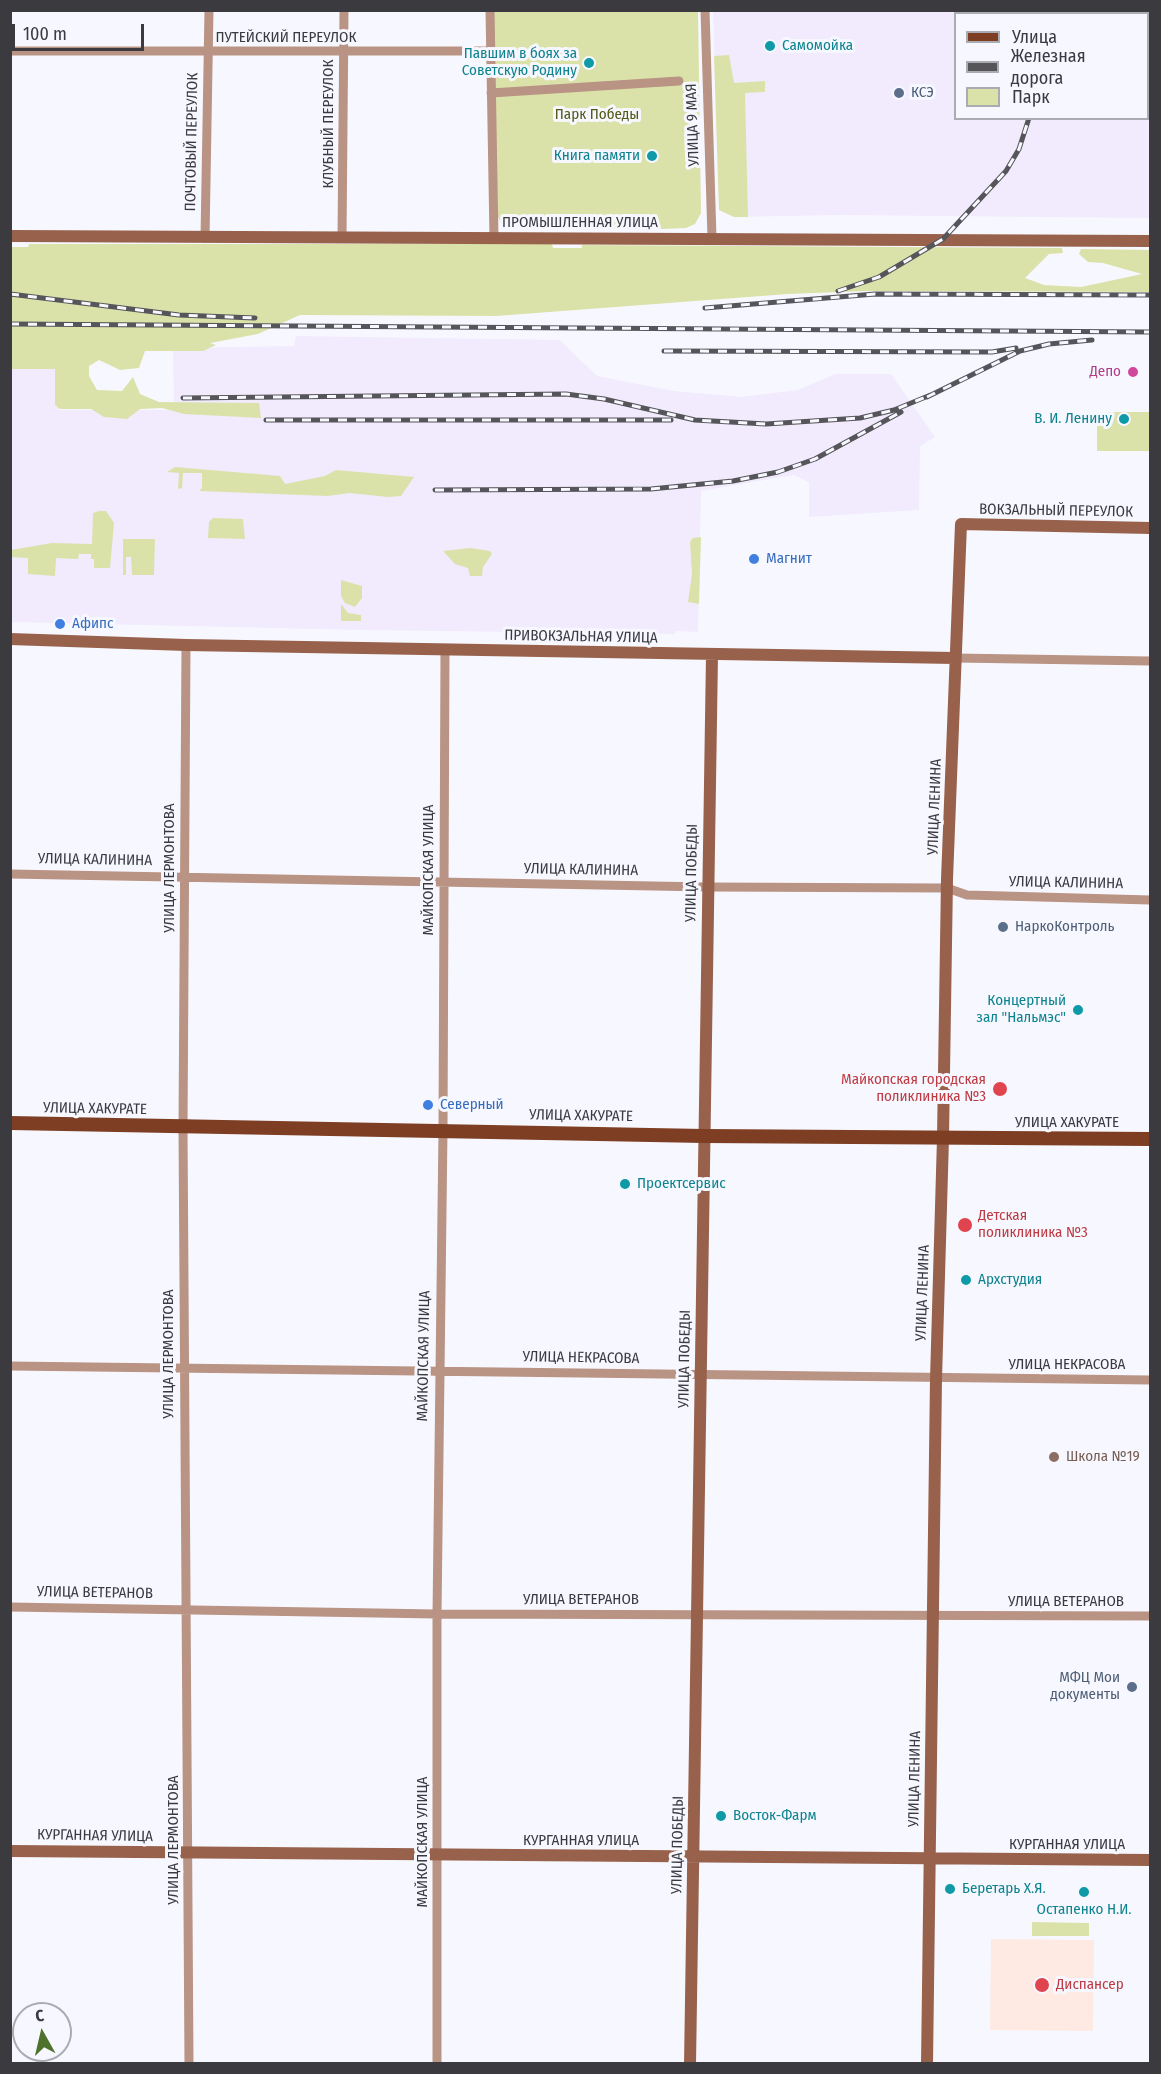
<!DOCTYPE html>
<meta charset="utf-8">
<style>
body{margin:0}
#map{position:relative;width:1161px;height:2074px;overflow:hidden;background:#f7f8ff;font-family:"Fira Sans Condensed",sans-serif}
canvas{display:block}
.frame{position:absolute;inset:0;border:12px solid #3a3a3f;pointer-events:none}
.legend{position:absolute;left:954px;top:12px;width:195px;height:108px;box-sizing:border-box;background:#f7f8ff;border:2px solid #abacb2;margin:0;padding:8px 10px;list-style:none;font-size:18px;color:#3a3a3f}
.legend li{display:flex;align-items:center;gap:12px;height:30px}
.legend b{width:30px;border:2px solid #abacb2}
.north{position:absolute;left:12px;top:2002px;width:60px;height:60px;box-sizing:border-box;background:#f7f8ff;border:2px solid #abacb2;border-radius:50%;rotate:352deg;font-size:16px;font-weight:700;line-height:24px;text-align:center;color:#3a3a3f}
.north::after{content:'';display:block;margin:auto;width:21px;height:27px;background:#4e722b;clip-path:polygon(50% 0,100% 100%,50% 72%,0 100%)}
.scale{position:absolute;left:12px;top:24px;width:132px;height:27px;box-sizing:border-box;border:3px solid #3a3a3f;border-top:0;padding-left:8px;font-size:18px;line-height:21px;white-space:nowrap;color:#3a3a3f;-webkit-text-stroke:4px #f7f8ff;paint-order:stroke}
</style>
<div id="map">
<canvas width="1161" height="2074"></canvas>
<div class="frame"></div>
<ul class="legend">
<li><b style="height:8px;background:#7d3e23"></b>Улица</li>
<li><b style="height:8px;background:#55555a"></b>Железная дорога</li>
<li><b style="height:16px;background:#dbe2a9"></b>Парк</li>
</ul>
<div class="north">С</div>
<div class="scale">100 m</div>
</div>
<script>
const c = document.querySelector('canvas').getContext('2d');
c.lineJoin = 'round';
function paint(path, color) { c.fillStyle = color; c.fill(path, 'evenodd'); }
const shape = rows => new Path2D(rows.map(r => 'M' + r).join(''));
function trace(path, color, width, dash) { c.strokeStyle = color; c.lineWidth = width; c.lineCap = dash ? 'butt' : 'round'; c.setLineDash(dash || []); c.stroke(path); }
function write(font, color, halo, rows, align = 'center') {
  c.font = font + ' "Fira Sans Condensed",sans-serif'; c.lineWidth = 6; c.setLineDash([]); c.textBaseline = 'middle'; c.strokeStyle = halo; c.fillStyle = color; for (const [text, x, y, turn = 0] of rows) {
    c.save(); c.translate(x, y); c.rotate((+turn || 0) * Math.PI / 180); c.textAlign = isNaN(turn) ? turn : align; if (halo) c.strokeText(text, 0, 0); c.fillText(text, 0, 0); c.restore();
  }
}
paint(shape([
 [713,11,1150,11,1150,218,840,215,734,217,719,210],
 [956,14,1148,14,1148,118,956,118],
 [296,336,560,340,597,376,674,391,741,397,798,390,835,374,891,374,935,437,920,446,919,510,809,517,809,482,793,475,701,491,698,632,675,631,675,634,361,630,11,622,10,367,59,365,59,410,174,410,173,348,294,346]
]), '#f1ebfd');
paint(shape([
 [991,1939,1094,1940,1093,2031,990,2030]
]), '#feeae2');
paint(shape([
 [492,11,698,11,701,213,695,224,686,228,661,229,649,225,648,223,639,223,631,228,609,229,602,225,600,218,584,218,581,225,574,229,573,222,514,222,514,229,502,226,498,217],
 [729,55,734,83,765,81,765,92,745,93,748,217,734,217,719,210,714,56],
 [29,244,552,244,553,248,582,248,582,245,1062,248,1063,253,1049,254,1025,278,1044,285,1081,287,1142,274,1103,263,1088,262,1079,254,1081,249,1150,250,1150,292,866,291,788,294,496,316,300,315,258,334,210,343,216,345,203,351,145,351,139,368,120,370,99,360,89,366,89,376,97,390,122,391,133,377,140,394,159,402,259,403,261,418,184,414,162,408,140,409,127,419,104,417,91,409,60,409,55,405,55,369,11,369,11,247,28,247],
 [1097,412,1149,412,1149,451,1097,451],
 [175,467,280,476,285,484,325,476,336,470,414,477,401,496,388,497,349,493,328,496,199,491,202,488,202,473,183,473,182,488,178,489,179,473,167,472],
 [99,511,106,511,114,523,110,568,94,568,94,559,91,559,91,554,79,554,78,559,56,558,55,576,28,574,28,558,11,557,11,550,52,543,92,544,93,513],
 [213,518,243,519,245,539,208,538,209,522],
 [701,537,699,604,688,602,692,574,690,542,693,538],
 [123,539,155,539,154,575,132,575,131,557,126,557,126,575,123,575],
 [470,548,490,551,492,554,483,567,482,576,470,576,468,568,455,564,443,551],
 [341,580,362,586,362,598,355,607,345,603,341,596],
 [341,604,348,613,361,615,361,621,341,621],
 [1032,1922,1089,1923,1089,1936,1032,1936]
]), '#dbe2a9');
trace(shape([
 [490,10,494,238],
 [705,10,712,238],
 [10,51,490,51],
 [491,93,679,81],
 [205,238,209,10],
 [342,238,344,10],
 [186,645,183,1127,189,2064],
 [955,658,1150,661],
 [10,874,707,887,947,888,967,895,1150,900],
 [10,1366,1150,1380],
 [10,1607,437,1614,1150,1616],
 [437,2064,437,1614,443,1130,445,649]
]), '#b99384', 9);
trace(shape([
 [10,236,1150,241],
 [10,639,186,645,955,658],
 [10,1851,1150,1860],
 [690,2064,712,655],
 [927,2064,936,1379,943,1138,947,879,961,524,1150,528]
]), '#97614c', 12);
trace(shape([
 [10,1123,704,1136,1150,1139]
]), '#7d3e23', 14);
const rail = shape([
 [1046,14,1046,10],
 [838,291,879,277,943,239,1006,171,1019,149,1029,118],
 [10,294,179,315,255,318],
 [705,308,875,294,1150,295],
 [10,324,1150,332],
 [664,351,992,352,1016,348],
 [927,397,1020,351,1049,344,1092,340],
 [183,398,566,394,604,399,695,420,766,424,860,418,894,410,933,394],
 [266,420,671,420],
 [435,490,651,489,733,481,778,472,815,459,901,412]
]);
trace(rail, '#55555a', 5);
trace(rail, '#f7f8ff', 3, [9]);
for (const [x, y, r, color] of [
 [770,46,6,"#0f9aa8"],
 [589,63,6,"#0f9aa8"],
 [899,93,6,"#5c6f8a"],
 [652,156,6,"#0f9aa8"],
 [1133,372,6,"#d1479c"],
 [1124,419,6,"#0f9aa8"],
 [754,559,6,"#3f7fe0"],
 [60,624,6,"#3f7fe0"],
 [1003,927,6,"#5c6f8a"],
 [1078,1010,6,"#0f9aa8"],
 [1000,1089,8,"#e0444e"],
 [428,1105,6,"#3f7fe0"],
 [625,1184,6,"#0f9aa8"],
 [965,1225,8,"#e0444e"],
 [966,1280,6,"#0f9aa8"],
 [1054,1457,6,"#8d6e63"],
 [1132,1687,6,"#5c6f8a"],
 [721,1816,6,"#0f9aa8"],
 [950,1889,6,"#0f9aa8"],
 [1084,1892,6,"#0f9aa8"],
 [1042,1985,8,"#e0444e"]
]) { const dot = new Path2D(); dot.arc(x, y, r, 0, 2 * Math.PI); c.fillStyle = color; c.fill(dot); trace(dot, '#f7f8ff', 2); }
write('15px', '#3a3a3f', '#f7f8ff', [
 ["ПУТЕЙСКИЙ ПЕРЕУЛОК",286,38],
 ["КЛУБНЫЙ ПЕРЕУЛОК",329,124,-90],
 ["УЛИЦА 9 МАЯ",693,125,-92],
 ["ПОЧТОВЫЙ ПЕРЕУЛОК",192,142,-89],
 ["ПРОМЫШЛЕННАЯ УЛИЦА",580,223],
 ["ВОКЗАЛЬНЫЙ ПЕРЕУЛОК",1056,511,1],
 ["ПРИВОКЗАЛЬНАЯ УЛИЦА",581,637,1],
 ["УЛИЦА ЛЕНИНА",935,807,-88],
 ["УЛИЦА КАЛИНИНА",95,860,1],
 ["УЛИЦА ЛЕРМОНТОВА",170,868,-90],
 ["МАЙКОПСКАЯ УЛИЦА",429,870,-90],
 ["УЛИЦА КАЛИНИНА",581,870,1],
 ["УЛИЦА ПОБЕДЫ",692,873,-89],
 ["УЛИЦА КАЛИНИНА",1066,883,1],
 ["УЛИЦА ХАКУРАТЕ",95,1109,1],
 ["УЛИЦА ХАКУРАТЕ",581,1116,1],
 ["УЛИЦА ХАКУРАТЕ",1067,1123],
 ["УЛИЦА ЛЕНИНА",923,1293,-88],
 ["УЛИЦА ЛЕРМОНТОВА",169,1354,-90],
 ["МАЙКОПСКАЯ УЛИЦА",424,1356,-89],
 ["УЛИЦА НЕКРАСОВА",581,1358,1],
 ["УЛИЦА ПОБЕДЫ",685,1359,-89],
 ["УЛИЦА НЕКРАСОВА",1067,1365],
 ["УЛИЦА ВЕТЕРАНОВ",95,1593,1],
 ["УЛИЦА ВЕТЕРАНОВ",581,1600],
 ["УЛИЦА ВЕТЕРАНОВ",1066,1602],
 ["УЛИЦА ЛЕНИНА",915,1779,-89],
 ["КУРГАННАЯ УЛИЦА",95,1836,1],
 ["УЛИЦА ЛЕРМОНТОВА",174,1840,-90],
 ["КУРГАННАЯ УЛИЦА",581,1841],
 ["МАЙКОПСКАЯ УЛИЦА",423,1842,-90],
 ["УЛИЦА ПОБЕДЫ",678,1845,-89],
 ["КУРГАННАЯ УЛИЦА",1067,1845]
]);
write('15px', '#0d838f', '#f7f8ff', [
 ["Самомойка",782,46],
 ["Павшим в боях за",577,54,"right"],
 ["Советскую Родину",577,71,"right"],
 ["Книга памяти",640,156,"right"],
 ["В. И. Ленину",1112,419,"right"],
 ["Концертный",1066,1001,"right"],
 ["зал \"Нальмэс\"",1066,1018,"right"],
 ["Проектсервис",637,1184],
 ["Архстудия",978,1280],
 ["Восток-Фарм",733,1816],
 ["Беретарь Х.Я.",962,1889],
 ["Остапенко Н.И.",1084,1910,"center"]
], 'left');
write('15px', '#4e5e75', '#f7f8ff', [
 ["КСЭ",911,93],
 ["НаркоКонтроль",1015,927],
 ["МФЦ Мои",1120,1678,"right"],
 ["документы",1120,1695,"right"]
], 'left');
write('15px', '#535817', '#f7f8ff', [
 ["Парк Победы",597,115]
]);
write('15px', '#b23c85', '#f7f8ff', [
 ["Депо",1121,372]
], 'right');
write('15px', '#366cbe', '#f7f8ff', [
 ["Магнит",766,559],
 ["Афипс",72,624],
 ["Северный",440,1105]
], 'left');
write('15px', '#be3a42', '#f7f8ff', [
 ["Майкопская городская",986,1080,"right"],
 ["поликлиника №3",986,1097,"right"],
 ["Детская",978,1216],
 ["поликлиника №3",978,1233],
 ["Диспансер",1056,1985]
], 'left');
write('15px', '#785e54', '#f7f8ff', [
 ["Школа №19",1066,1457]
], 'left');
</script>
